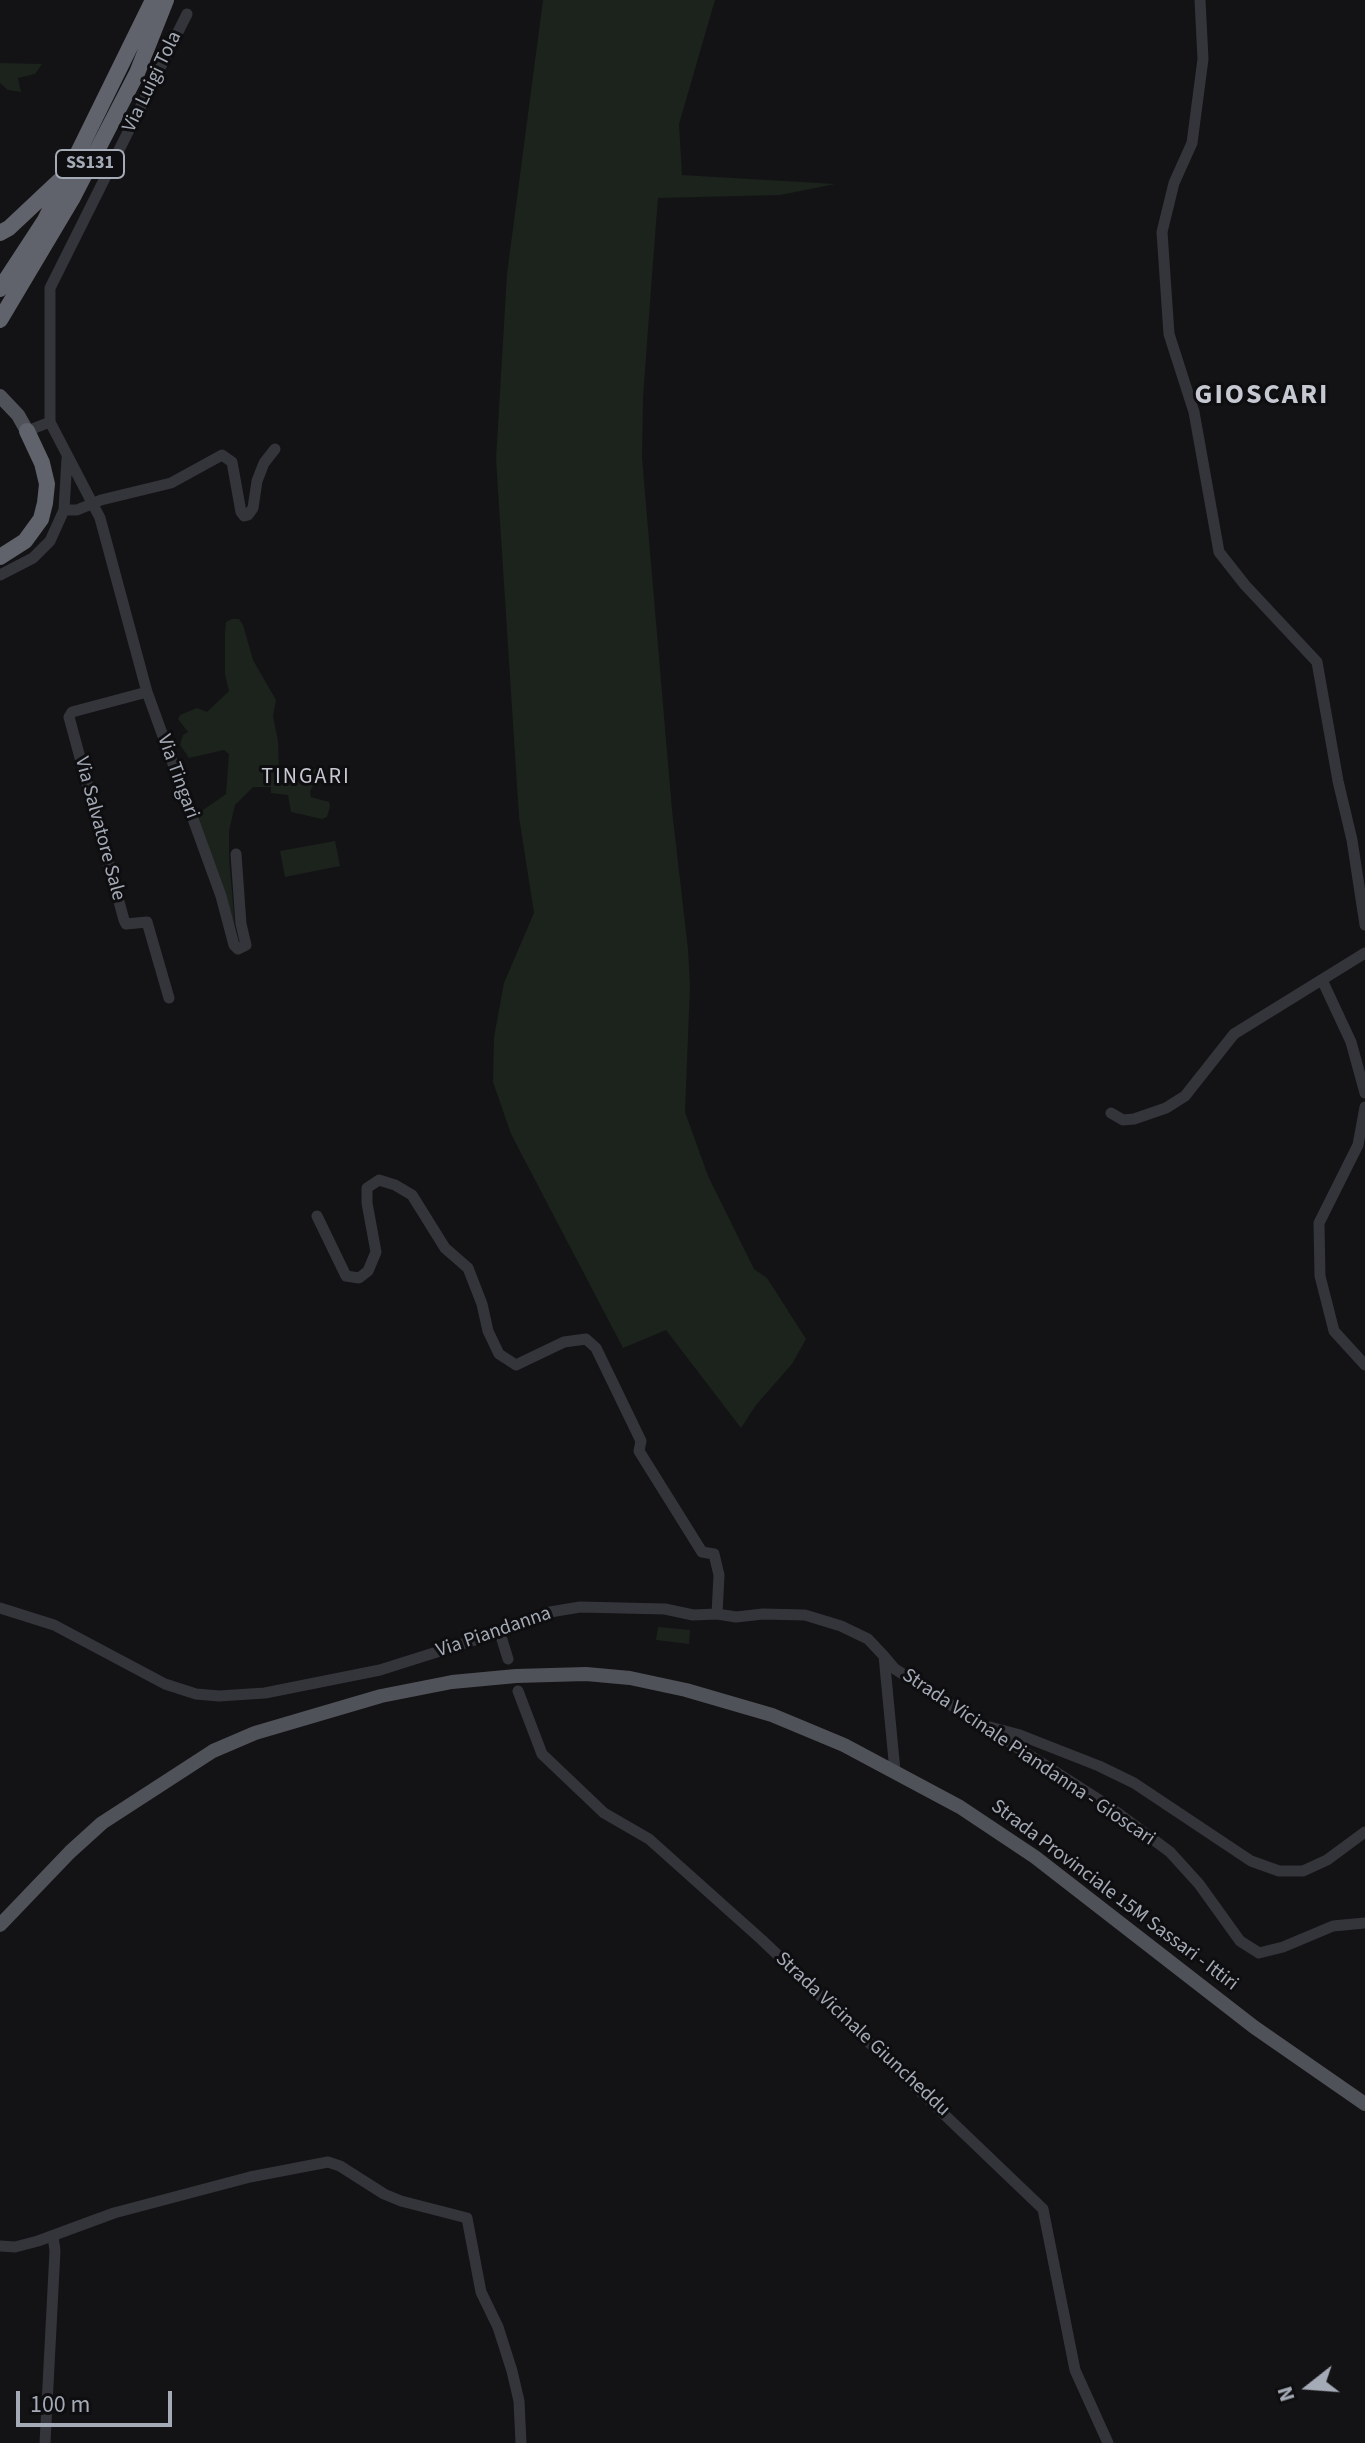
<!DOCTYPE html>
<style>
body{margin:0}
#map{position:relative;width:1365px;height:2443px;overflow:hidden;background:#131315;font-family:"Source Sans 3",sans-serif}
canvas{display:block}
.north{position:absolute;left:1269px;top:2347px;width:80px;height:80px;-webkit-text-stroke:6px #0e0e10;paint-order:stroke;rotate:253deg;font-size:22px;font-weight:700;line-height:32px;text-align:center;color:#a4aab6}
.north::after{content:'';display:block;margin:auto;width:28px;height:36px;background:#a4aab6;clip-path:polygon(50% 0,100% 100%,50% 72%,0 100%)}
.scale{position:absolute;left:16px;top:2391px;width:156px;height:36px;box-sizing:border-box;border:4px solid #a4aab6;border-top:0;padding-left:10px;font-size:24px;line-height:28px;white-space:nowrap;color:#a4aab6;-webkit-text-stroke:6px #0e0e10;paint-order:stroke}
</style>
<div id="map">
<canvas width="1365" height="2443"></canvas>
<div class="north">N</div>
<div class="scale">100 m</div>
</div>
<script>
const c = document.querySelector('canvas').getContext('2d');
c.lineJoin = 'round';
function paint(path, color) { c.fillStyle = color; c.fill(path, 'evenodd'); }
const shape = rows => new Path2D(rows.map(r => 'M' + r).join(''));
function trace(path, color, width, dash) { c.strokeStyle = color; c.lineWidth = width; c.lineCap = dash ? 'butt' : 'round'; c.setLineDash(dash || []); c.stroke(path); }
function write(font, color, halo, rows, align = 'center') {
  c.font = font + ' "Source Sans 3",sans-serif'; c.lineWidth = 6; c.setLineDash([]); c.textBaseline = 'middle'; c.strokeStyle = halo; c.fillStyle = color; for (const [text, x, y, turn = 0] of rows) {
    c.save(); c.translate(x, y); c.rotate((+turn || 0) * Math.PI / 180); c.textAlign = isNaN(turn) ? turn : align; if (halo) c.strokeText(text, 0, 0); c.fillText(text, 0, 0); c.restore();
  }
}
paint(shape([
 [543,0,715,0,679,124,682,175,835,184,780,195,658,198,653,262,643,397,642,458,672,810,688,949,690,985,685,1112,708,1176,754,1269,767,1278,806,1339,792,1364,756,1405,741,1428,666,1330,623,1348,511,1134,493,1082,494,1037,504,983,534,913,519,817,496,459,507,274],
 [0,63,42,64,35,74,18,78,21,92,8,90,0,83],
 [232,619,239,619,243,625,253,660,276,700,273,716,278,741,279,770,284,775,290,775,308,768,322,770,322,780,312,787,310,792,311,797,329,802,330,806,327,817,322,819,291,812,288,795,271,793,271,787,253,787,235,805,229,831,229,857,235,926,197,823,203,810,226,794,229,754,224,750,189,758,180,745,183,735,188,732,178,719,180,715,197,708,207,712,229,691,225,674,225,632,226,622],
 [335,841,340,866,285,877,280,851],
 [658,1627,690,1630,689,1644,656,1640]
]), '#1b231c');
trace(shape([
 [1200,0,1203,59,1192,143,1174,183,1162,232,1169,334,1194,412,1219,552,1245,585,1317,662,1338,781,1352,840,1365,925],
 [187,14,50,288,50,422,100,518,147,692,221,896,234,945,238,949,246,945,241,924,236,854],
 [27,431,50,422],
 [64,510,77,510,101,500,171,483,222,455,232,462,241,512,244,516,248,515,253,508,257,481,264,463,275,449],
 [0,575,33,558,50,541,64,510,67,458],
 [147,692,72,712,69,717,124,920,126,924,147,922,169,998],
 [1323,982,1351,1042,1365,1093],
 [1365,1107,1358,1145,1319,1223,1320,1276,1334,1331,1365,1365],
 [1111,1113,1123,1120,1134,1119,1166,1108,1185,1096,1234,1034,1365,953],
 [317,1216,346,1276,359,1278,368,1271,376,1252,367,1203,367,1188,379,1180,395,1185,412,1195,445,1248,468,1268,482,1304,488,1331,499,1354,516,1365,564,1342,586,1339,596,1348,641,1441,639,1451,702,1552,714,1554,719,1575,717,1614],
 [0,1608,54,1625,165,1684,196,1694,219,1696,265,1693,380,1670,519,1626,550,1612,580,1607,665,1609,693,1615,717,1614,736,1617,763,1614,805,1615,841,1626,868,1639,884,1656,895,1771],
 [500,1633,508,1659],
 [884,1656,895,1669,1107,1805,1170,1852,1199,1884,1240,1941,1259,1953,1283,1947,1333,1926,1365,1923],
 [518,1691,542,1754,604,1813,649,1839,762,1940,1043,2209,1075,2370,1108,2443],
 [990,1727,1020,1735,1099,1766,1134,1783,1251,1861,1279,1871,1303,1871,1327,1860,1365,1832],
 [0,2246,15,2247,38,2241,114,2213,250,2177,328,2162,340,2166,384,2194,401,2201,467,2218,481,2292,498,2327,512,2371,519,2401,521,2443],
 [45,2443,55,2251,53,2236]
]), '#34353a', 11);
trace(shape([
 [0,396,18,415,27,431],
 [0,1925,70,1852,102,1823,213,1751,255,1733,381,1696,452,1682,516,1676,586,1674,630,1678,686,1690,772,1715,844,1745,960,1807,1035,1857,1254,2027,1365,2104]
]), '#505259', 14);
trace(shape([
 [0,233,9,228,59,181],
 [0,289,45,220,153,0],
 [0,320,72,199,137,73,166,0],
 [0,557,25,541,41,519,45,503,47,484,42,463,27,431]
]), '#60636c', 16);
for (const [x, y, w] of [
 [90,164,68]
]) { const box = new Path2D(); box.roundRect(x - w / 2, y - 14, w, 28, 6); c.fillStyle = '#0e0e10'; c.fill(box); trace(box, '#a4aab6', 2); }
write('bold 18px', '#a4aab6', null, [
 ["SS131",90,164]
]);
write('20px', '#a4aab6', '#0e0e10', [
 ["Via Luigi Tola",153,82,-64],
 ["Via Tingari",177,777,70],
 ["Via Salvatore Sale",99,829,75],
 ["Via Piandanna",494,1633,-19],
 ["Strada Vicinale Piandanna - Gioscari",1028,1758,34],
 ["Strada Provinciale 15M Sassari - Ittiri",1114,1896,37],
 ["Strada Vicinale Giuncheddu",862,2035,43]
]);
c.letterSpacing = '2px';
write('22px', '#c6c9d2', '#0e0e10', [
 ["TINGARI",306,778]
]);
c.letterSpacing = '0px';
c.letterSpacing = '2px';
write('bold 28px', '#c6c9d2', '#0e0e10', [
 ["GIOSCARI",1262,397]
]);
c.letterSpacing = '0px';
</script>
